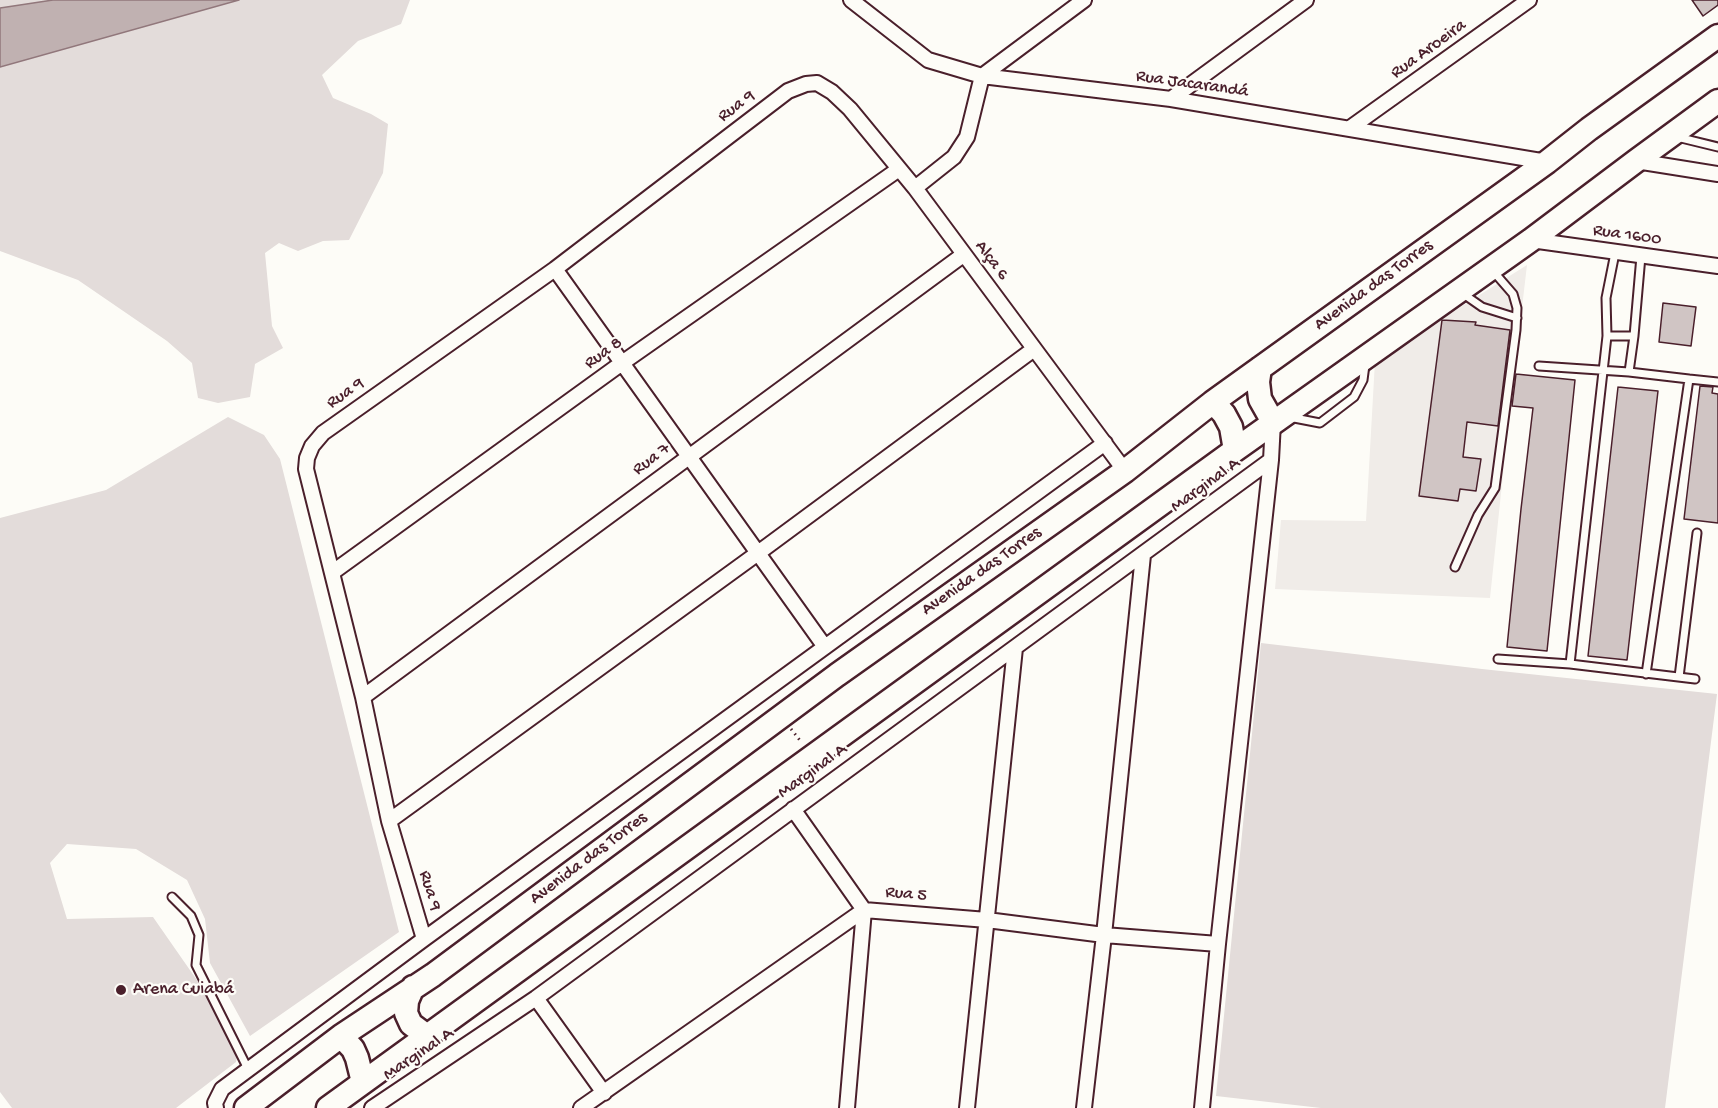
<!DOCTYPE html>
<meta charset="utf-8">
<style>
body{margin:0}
canvas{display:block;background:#fdfcf7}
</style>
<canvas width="1718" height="1108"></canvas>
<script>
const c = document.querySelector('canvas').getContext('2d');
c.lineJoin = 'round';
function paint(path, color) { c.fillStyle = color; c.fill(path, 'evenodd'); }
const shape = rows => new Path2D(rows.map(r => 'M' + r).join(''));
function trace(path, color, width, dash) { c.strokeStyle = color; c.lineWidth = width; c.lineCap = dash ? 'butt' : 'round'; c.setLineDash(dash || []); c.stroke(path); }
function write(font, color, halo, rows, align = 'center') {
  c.font = font + ' "Gochi Hand",sans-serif'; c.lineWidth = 4.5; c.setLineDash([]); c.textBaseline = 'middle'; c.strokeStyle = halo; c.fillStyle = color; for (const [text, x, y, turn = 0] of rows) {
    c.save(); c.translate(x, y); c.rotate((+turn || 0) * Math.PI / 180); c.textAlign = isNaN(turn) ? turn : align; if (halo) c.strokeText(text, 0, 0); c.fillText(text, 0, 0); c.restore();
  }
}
paint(shape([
 [1527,265,1508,427,1490,598,1275,589,1281,520,1366,521,1375,361]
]), '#f0ece8');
paint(shape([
 [0,0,410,0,401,24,358,41,322,75,333,98,371,114,388,124,383,173,349,240,323,241,298,251,279,243,265,253,272,326,283,348,255,364,250,397,218,403,198,398,192,363,167,341,78,280,0,251],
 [228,417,264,435,280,459,399,932,250,1036,210,963,205,919,187,880,136,849,67,844,50,863,67,919,153,917,240,1042,236,1062,176,1108,12,1108,0,1092,0,518,106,490],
 [1261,643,1482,669,1717,694,1665,1108,1321,1108,1216,1096]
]), '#e3dcda');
const water = shape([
 [53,0,239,0,0,67,0,8,53,0]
]);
paint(water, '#c0b1b1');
trace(water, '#91777b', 1.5);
const building = shape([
 [1692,0,1718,0,1718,5,1703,16,1692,0],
 [1663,303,1696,307,1691,346,1659,342,1663,303],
 [1442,320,1476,322,1475,325,1510,330,1498,426,1467,422,1463,457,1481,459,1476,491,1460,489,1458,501,1419,496,1442,320],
 [1516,374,1575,380,1547,651,1507,647,1521,509,1533,408,1512,406,1516,374],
 [1700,386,1713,387,1712,393,1718,394,1718,523,1684,519,1700,386],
 [1618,387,1658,391,1627,660,1588,656,1618,387]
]);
paint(building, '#d0c5c4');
trace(building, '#4a1f2b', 1.5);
const lane = shape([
 [1677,137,1718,147],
 [1615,253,1606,298,1607,336,1634,336,1641,256],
 [1462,293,1482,307,1517,318],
 [1539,366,1629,372,1689,379],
 [1629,372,1634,336],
 [1289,417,1320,423,1354,397,1363,380,1365,365],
 [1455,567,1478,515,1495,488,1516,330,1517,308,1513,294,1493,271],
 [1498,659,1570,664,1695,679],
 [1570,664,1607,336],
 [1646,674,1689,379,1718,382],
 [1679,677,1697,533],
 [172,897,191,916,199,935,196,965,248,1069]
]);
const street = shape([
 [851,0,928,60,982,76,1171,99,1547,162],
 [1171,99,1306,0],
 [1350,128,1529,0],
 [1636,161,1718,174],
 [915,188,954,157,967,137,982,76,1084,0],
 [1531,240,1718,266],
 [555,269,825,647],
 [333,572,622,363,899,169],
 [363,697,963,255],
 [793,809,864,910,847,1108],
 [389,821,758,553,1034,349],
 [424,939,389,821,363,697,306,469,307,458,312,446,323,433,555,269,788,91,806,84,817,83,832,92,850,109,915,188,1125,471],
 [536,998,604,1093],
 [216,1108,215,1103,222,1089,424,939,1105,443],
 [372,1108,536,998,1271,460],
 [581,1108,864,910,987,920,1104,935,1218,944],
 [967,1108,1015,648],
 [1084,1108,1104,935,1143,555],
 [1202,1108,1218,944,1271,460,1273,422]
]);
const primary = shape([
 [1260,368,1258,382,1260,399,1273,422],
 [1213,402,1224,414,1231,427,1235,450],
 [413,987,407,1001,406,1013,411,1024,427,1036],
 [341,1036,353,1049,357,1058,363,1082],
 [246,1108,341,1036,433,975,837,675,1125,471,1213,402,1547,162,1589,129,1718,36],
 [328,1108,1235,450,1531,240,1636,161,1718,101]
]);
trace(lane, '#4a1f2b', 11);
trace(street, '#4a1f2b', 18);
trace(primary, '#4a1f2b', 27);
trace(shape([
 [791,729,802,743]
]), '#4a1f2b', 3, [1.5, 4.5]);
trace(lane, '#fdfcf7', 7);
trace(street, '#fdfcf7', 14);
trace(primary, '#fdfcf7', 22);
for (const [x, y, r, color] of [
 [121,990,6,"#4a1f2b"]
]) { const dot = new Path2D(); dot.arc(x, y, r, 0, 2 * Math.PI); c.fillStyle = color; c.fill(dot); trace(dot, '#fdfcf7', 2); }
write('18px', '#4a1f2b', '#fdfcf7', [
 ["Rua Aroeira",1429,50,-36],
 ["Rua Jacarandá",1192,85,8],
 ["Rua 9",737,107,-37],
 ["Rua 1600",1627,236,8],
 ["Alça 6",991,261,53],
 ["Avenida das Torres",1374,286,-36],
 ["Rua 8",604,354,-36],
 ["Rua 9",346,394,-35],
 ["Rua 7",652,460,-37],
 ["Marginal A",1206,486,-36],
 ["Avenida das Torres",982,572,-35],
 ["Marginal A",813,772,-36],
 ["Avenida das Torres",589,859,-37],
 ["Rua 9",429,891,73],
 ["Rua 5",906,895,5],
 ["Marginal A",419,1055,-34]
]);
write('18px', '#4a1f2b', '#fdfcf7', [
 ["Arena Cuiabá",133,990]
], 'left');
</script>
